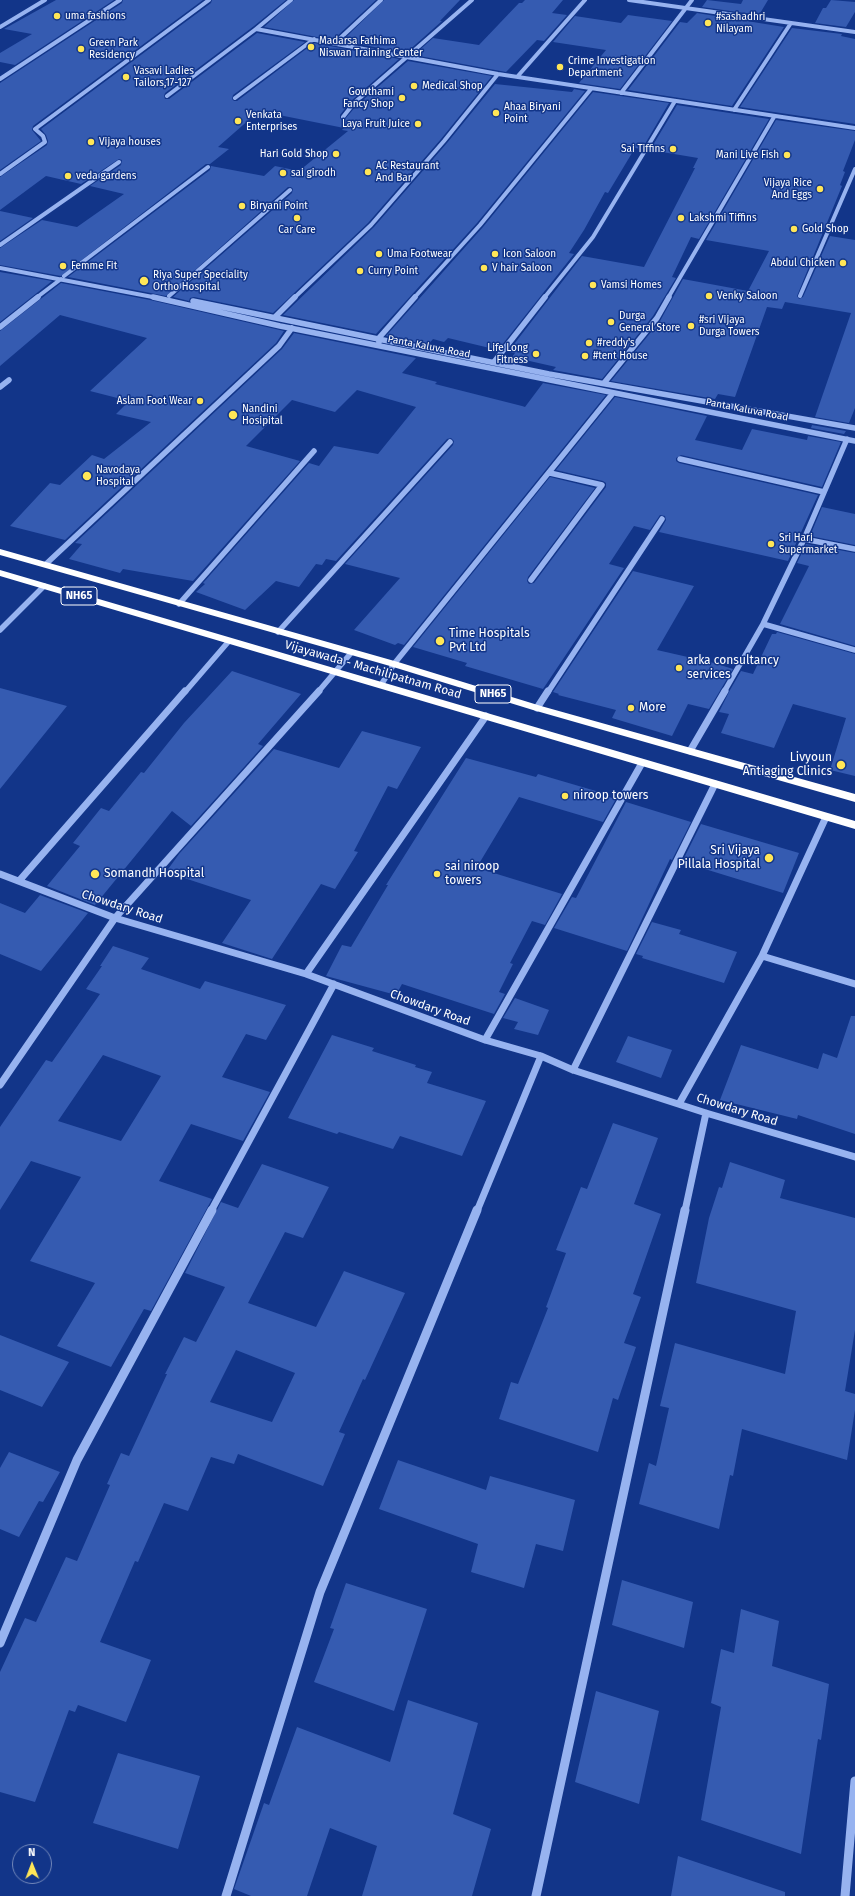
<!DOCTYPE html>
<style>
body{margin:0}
#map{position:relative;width:855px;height:1896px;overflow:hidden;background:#123589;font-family:"Fira Sans",sans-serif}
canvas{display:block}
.north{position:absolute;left:12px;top:1844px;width:40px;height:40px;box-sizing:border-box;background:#123589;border:1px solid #7186b8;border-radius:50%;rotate:359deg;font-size:11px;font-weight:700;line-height:16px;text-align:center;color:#fff}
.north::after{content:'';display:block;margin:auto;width:14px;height:18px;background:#ffe657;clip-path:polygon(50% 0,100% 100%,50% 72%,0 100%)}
</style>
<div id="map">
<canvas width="855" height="1896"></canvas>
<div class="north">N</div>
</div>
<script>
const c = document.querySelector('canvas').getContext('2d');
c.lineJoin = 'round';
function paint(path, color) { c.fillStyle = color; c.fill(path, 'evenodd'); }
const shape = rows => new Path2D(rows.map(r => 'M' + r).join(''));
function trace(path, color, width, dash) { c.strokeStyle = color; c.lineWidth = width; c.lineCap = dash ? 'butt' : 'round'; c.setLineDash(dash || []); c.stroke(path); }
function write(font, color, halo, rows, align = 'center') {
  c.font = font + ' "Fira Sans",sans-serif'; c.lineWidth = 3; c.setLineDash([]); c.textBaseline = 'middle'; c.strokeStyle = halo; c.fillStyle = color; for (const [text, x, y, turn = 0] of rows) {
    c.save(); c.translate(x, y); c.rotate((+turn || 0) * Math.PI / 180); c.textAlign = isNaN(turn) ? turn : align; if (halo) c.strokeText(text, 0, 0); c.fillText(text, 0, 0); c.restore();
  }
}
paint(shape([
 [56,0,114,0,15,65,0,62,0,53,32,34,4,29],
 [123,0,203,0,33,126,32,130,41,141,0,170,0,83,122,3],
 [212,0,286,0,254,26,165,93,164,96,165,99,169,99,257,33,305,42,233,95,232,99,234,101,237,101,314,43,399,59,351,101,340,115,340,118,342,120,345,119,357,105,408,61,492,76,441,139,368,223,273,313,194,297,190,298,189,301,173,297,292,193,293,189,291,187,288,187,166,296,68,277,210,170,211,166,264,176,275,166,299,171,348,131,342,130,344,128,259,111,218,147,229,149,210,164,206,164,61,276,0,265,0,248,42,220,77,227,124,194,90,186,121,165,122,160,119,159,81,184,46,176,0,210,0,177,47,145,48,141,46,135,41,129,211,3],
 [294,0,376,0,333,40,264,27],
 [384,0,460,0,440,21,442,21,406,53,342,41],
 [525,0,563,0,552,13,567,15,544,41,537,40,506,72,414,55,433,38,479,45,519,3,522,3],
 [707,0,741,4,743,0,768,0,759,15,702,7],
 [831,0,855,2,855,12,846,27,815,23,823,8,826,8],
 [697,13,784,27,732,106,628,90,680,22,687,23],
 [628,15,672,21,620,89,579,83,606,50,553,42,575,16,621,23],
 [792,28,842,34,841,36,855,39,855,124,740,107],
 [495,84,572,92,574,89,585,91,477,223,376,334,283,315,374,227,447,143],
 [593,92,669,103,642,149,635,148,608,193,605,192,584,230,569,253,574,254,498,350,448,338,444,342,433,339,428,345,386,336,483,227],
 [677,105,769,119,699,239,691,237,672,277,676,278,653,316,602,379,553,370,556,367,512,357,515,353,508,352,582,256,644,267,695,168,693,168,698,158,650,150],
 [776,120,855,131,855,140,843,171,845,172,840,185,842,186,797,296,799,299,803,297,830,236,855,240,855,408,849,423,815,417,851,313,785,302,782,309,767,307,735,397,718,394,715,399,611,381,660,321,683,279,748,291,769,251,706,240],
 [0,211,33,218,0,241],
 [0,272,52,281,0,322],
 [61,283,150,300,284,331,276,343,65,540,10,526,50,483,60,485,92,455,104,459,151,422,116,414,129,401,90,391,147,338,60,315,0,366,0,331],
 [294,333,416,358,402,373,437,382,435,384,522,406,525,407,543,383,606,395,404,645,398,643,395,645,354,630,400,578,345,564,453,445,454,441,451,438,447,439,336,561,326,559,322,565,316,564,299,587,276,581,245,610,196,592,205,584,203,583,309,463,319,466,334,446,378,454,416,407,357,390,335,412,292,400,246,446,300,461,193,581,123,569,120,573,69,559,82,544,75,543,282,349],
 [615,397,707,416,695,440,742,450,752,429,807,440,808,436,841,442,822,487,681,455,676,458,676,461,679,463,818,495,788,561,659,532,666,520,665,516,660,515,650,530,634,526,609,564,624,568,543,689,465,666,467,663,413,647,550,477,595,488,528,577,527,581,529,584,534,583,606,487,606,483,603,481,556,470],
 [812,425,846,431,844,434,811,428],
 [822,507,855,514,855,545,810,536],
 [806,544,855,553,855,646,780,624,809,566,797,563],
 [633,571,694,586,657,650,714,663,733,669,709,709,688,704,672,736,612,718,616,710,558,695,559,694,553,692],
 [777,632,855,654,855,776,830,770,846,718,793,704,774,748,721,733,729,714,719,712,730,690,741,671,753,674,772,634,776,634],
 [232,671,301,694,258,744,263,746,191,826,172,811,95,905,47,886,80,846,73,843,101,808,109,811,141,772,144,773,184,723],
 [0,688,67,706,0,789],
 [362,731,421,747,397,789,388,786,354,851,358,852,335,889,321,884,272,959,222,943,251,900,166,872,179,854,274,749,339,768],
 [466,758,536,777,538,774,606,794,605,796,616,799,603,822,519,797,480,862,487,864,484,870,562,894,545,925,532,921,510,963,513,964,499,992,505,994,494,1014,402,984,396,995,326,976,342,945,351,947,388,885,386,885],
 [626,802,691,822,672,860,670,859,627,951,554,928,572,897,576,898],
 [701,824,799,853,783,893,682,862],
 [40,895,88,913,41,971,0,954,0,903,25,913],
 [652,922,681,930,679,934,737,952,724,983,642,958,643,956,636,954],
 [113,946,149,958,141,969,200,989,205,981,286,1005,266,1040,246,1034,222,1077,270,1092,243,1141,191,1124,159,1181,212,1199,151,1311,144,1309,111,1367,57,1346,95,1283,30,1261,81,1177,31,1161,0,1210,0,1127,46,1060,52,1062,100,994,86,989,102,966,100,966],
 [103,1055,161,1076,121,1141,58,1121],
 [515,998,549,1010,538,1035,514,1029,518,1022,503,1018],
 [851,1016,855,1016,855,1134,798,1115,797,1119,720,1100,741,1045,818,1069,823,1053,837,1058],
 [332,1035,374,1048,372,1051,416,1065,415,1067,432,1072,427,1083,486,1101,462,1156,400,1136,393,1149,339,1132,337,1134,288,1118],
 [628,1036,672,1050,661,1078,616,1062],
 [613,1123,658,1138,634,1204,661,1214,633,1294,641,1297,624,1343,636,1347,618,1400,613,1398,598,1452,499,1419,511,1382,518,1384,548,1308,546,1307,566,1253,556,1250,581,1187,587,1189],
 [730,1162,785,1180,780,1198,855,1218,855,1330,845,1391,855,1394,855,1410,847,1460,742,1429,733,1476,730,1475,719,1529,639,1504,649,1463,656,1466,669,1408,660,1406,675,1343,785,1374,796,1311,696,1283,709,1218,719,1187,722,1188],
 [262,1164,329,1187,303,1238,285,1232,248,1303,316,1327,344,1271,405,1293,365,1380,363,1379,339,1432,345,1434,323,1486,238,1454,234,1464,211,1457,188,1511,164,1503,138,1562,135,1561,100,1642,151,1660,126,1722,78,1705,75,1712,69,1710,35,1802,0,1792,0,1672,25,1618,36,1622,66,1557,77,1561,110,1485,107,1484,121,1453,129,1456,167,1374,165,1374,184,1337,196,1342,225,1287,185,1273,221,1202,238,1208],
 [236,1350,295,1373,272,1422,210,1402],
 [0,1335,69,1362,42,1407,0,1390],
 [9,1452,60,1472,43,1502,39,1501,19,1537,0,1529,0,1468],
 [398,1460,486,1490,490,1476,575,1500,563,1551,536,1544,524,1588,471,1572,478,1544,379,1509],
 [622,1580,693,1602,684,1648,612,1625],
 [346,1583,427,1609,394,1711,314,1682,334,1629,330,1628],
 [741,1609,779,1621,772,1666,829,1684,821,1740,818,1739,801,1854,701,1820,721,1707,711,1703,721,1649,734,1653],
 [596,1691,659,1711,639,1804,575,1782],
 [408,1700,478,1723,453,1814,491,1829,472,1896,362,1896,377,1846,330,1828,307,1896,251,1896,234,1889,264,1803,269,1805,297,1727,390,1762],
 [118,1753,200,1776,178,1849,93,1823],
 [678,1856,785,1892,785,1896,671,1896]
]), '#355bb1');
trace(shape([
 [629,0,855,32],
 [0,27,45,0],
 [256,29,498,74,855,128],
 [335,43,381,0],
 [517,77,585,0],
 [0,79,120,0],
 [621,93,692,0],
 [167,96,256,29,291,0],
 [235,98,314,39],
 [734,110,791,23],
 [343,117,354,103,472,0],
 [0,174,45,142,43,136,35,129,209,0],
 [0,245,119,162],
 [0,268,158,298],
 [64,276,208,167],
 [169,296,290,190],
 [800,296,855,169],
 [36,298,61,279],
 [294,298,371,225,444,141,498,74],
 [414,298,480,225,591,89],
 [544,298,593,237,675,101],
 [668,298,774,117]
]), '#97b3f0', 4);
trace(shape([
 [153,297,280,326,855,441],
 [193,301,549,374,855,428],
 [275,317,295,297],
 [0,327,38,297],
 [379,342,378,339,415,297],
 [494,362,545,297],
 [604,383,657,318,669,297],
 [0,387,9,380],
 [680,459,824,492],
 [804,539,855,549],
 [46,564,279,346,292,328],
 [531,580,602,485,550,473],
 [179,604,314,451],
 [763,624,855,650],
 [0,630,44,586],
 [278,632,450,442],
 [381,685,394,664,613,393],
 [185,692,229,641],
 [318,692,351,653],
 [548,692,662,519],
 [724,692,763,624,804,539,847,439]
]), '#97b3f0', 5.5);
trace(shape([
 [537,708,548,691],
 [690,751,725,691],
 [0,874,115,918,306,974,485,1040,541,1056,573,1070,706,1113,855,1157],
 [19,881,185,691],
 [762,956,855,984],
 [306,974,486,716],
 [485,1040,642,763],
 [573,1070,715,784],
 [0,1085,115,918,319,691],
 [679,1104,762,956,826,817],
 [211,1211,334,984],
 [477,1211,541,1056],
 [685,1211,706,1113]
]), '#97b3f0', 7);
trace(shape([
 [0,1643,77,1460,212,1210],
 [226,1896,320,1592,477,1210],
 [536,1896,685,1210],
 [845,1896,855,1781]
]), '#97b3f0', 9);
paint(shape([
 [0,549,398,662,541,706,855,794,855,802,533,710,390,666,0,555,0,549],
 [0,570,855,821,855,829,0,576,0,570]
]), '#fff');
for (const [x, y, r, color] of [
 [57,16,4,"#ffe657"],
 [708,23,4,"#ffe657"],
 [311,47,4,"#ffe657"],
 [81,49,4,"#ffe657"],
 [560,67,4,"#ffe657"],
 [126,77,4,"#ffe657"],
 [414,86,4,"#ffe657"],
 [402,98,4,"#ffe657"],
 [496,113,4,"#ffe657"],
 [238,121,4,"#ffe657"],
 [418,124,4,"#ffe657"],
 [91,142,4,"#ffe657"],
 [673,149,4,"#ffe657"],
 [336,154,4,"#ffe657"],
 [787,155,4,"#ffe657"],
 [368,172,4,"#ffe657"],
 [283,173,4,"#ffe657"],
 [68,176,4,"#ffe657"],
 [820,189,4,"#ffe657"],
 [242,206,4,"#ffe657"],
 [297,218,4,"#ffe657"],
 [681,218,4,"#ffe657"],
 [794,229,4,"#ffe657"],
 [379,254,4,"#ffe657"],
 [495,254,4,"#ffe657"],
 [843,263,4,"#ffe657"],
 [63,266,4,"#ffe657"],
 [484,268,4,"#ffe657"],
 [360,271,4,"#ffe657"],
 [144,281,5,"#ffe657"],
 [593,285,4,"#ffe657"],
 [709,296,4,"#ffe657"],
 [611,322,4,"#ffe657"],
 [691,326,4,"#ffe657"],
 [589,343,4,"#ffe657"],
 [536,354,4,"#ffe657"],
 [585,356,4,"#ffe657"],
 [200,401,4,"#ffe657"],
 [233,415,5,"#ffe657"],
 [87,476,5,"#ffe657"],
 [771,544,4,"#ffe657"],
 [440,641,5,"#ffe657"],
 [679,668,4,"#ffe657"],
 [631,708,4,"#ffe657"],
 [841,765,5,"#ffe657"],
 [565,796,4,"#ffe657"],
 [769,858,5,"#ffe657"],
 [95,874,5,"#ffe657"],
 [437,874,4,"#ffe657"]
]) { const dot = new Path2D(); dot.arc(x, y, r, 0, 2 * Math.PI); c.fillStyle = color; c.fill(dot); trace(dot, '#123589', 1.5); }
write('10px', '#fff', '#123589', [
 ["uma fashions",65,16],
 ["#sashadhri",716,17],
 ["Nilayam",716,29],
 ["Madarsa Fathima",319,41],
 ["Niswan Training Center",319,53],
 ["Green Park",89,43],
 ["Residency",89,55],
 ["Crime Investigation",568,61],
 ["Department",568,73],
 ["Vasavi Ladies",134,71],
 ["Tailors,17-127",134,83],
 ["Medical Shop",422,86],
 ["Gowthami",394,92,"right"],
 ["Fancy Shop",394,104,"right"],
 ["Ahaa Biryani",504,107],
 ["Point",504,119],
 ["Venkata",246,115],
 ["Enterprises",246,127],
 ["Laya Fruit Juice",410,124,"right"],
 ["Vijaya houses",99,142],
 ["Sai Tiffins",665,149,"right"],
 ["Hari Gold Shop",328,154,"right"],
 ["Mani Live Fish",779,155,"right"],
 ["AC Restaurant",376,166],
 ["And Bar",376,178],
 ["sai girodh",291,173],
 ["veda gardens",76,176],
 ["Vijaya Rice",812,183,"right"],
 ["And Eggs",812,195,"right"],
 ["Biryani Point",250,206],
 ["Lakshmi Tiffins",689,218],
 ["Gold Shop",802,229],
 ["Car Care",297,230,"center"],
 ["Uma Footwear",387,254],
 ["Icon Saloon",503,254],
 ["Abdul Chicken",835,263,"right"],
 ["Femme Fit",71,266],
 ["V hair Saloon",492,268],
 ["Curry Point",368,271],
 ["Riya Super Speciality",153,275],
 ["Ortho Hospital",153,287],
 ["Vamsi Homes",601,285],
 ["Venky Saloon",717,296],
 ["Durga",619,316],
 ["General Store",619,328],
 ["#sri Vijaya",699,320],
 ["Durga Towers",699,332],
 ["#reddy's",597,343],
 ["Life Long",528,348,"right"],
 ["Fitness",528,360,"right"],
 ["#tent House",593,356],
 ["Aslam Foot Wear",192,401,"right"],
 ["Nandini",242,409],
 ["Hosipital",242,421],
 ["Navodaya",96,470],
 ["Hospital",96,482],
 ["Sri Hari",779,538],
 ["Supermarket",779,550]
], 'left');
write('10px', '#fff', '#123589', [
 ["Panta Kaluva Road",429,347,11],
 ["Panta Kaluva Road",747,410,11]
]);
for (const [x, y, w] of [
 [79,596,36],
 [493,694,36]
]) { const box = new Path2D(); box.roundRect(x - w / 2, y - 9, w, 18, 3); c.fillStyle = '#123589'; c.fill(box); trace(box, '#fff', 1); }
write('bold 11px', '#fff', null, [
 ["NH65",79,596],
 ["NH65",493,694]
]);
write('12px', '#fff', '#123589', [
 ["Time Hospitals",449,634],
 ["Pvt Ltd",449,648],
 ["arka consultancy",687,661],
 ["services",687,675],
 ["More",639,708],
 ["Livyoun",832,758,"right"],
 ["Antiaging Clinics",832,772,"right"],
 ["niroop towers",573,796],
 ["Sri Vijaya",760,851,"right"],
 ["Pillala Hospital",760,865,"right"],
 ["sai niroop",445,867],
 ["towers",445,881],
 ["Somandh Hospital",104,874]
], 'left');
write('12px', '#fff', '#123589', [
 ["Vijayawada - Machilipatnam Road",373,670,16],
 ["Chowdary Road",122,907,18],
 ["Chowdary Road",430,1008,20],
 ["Chowdary Road",737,1110,17]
]);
</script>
